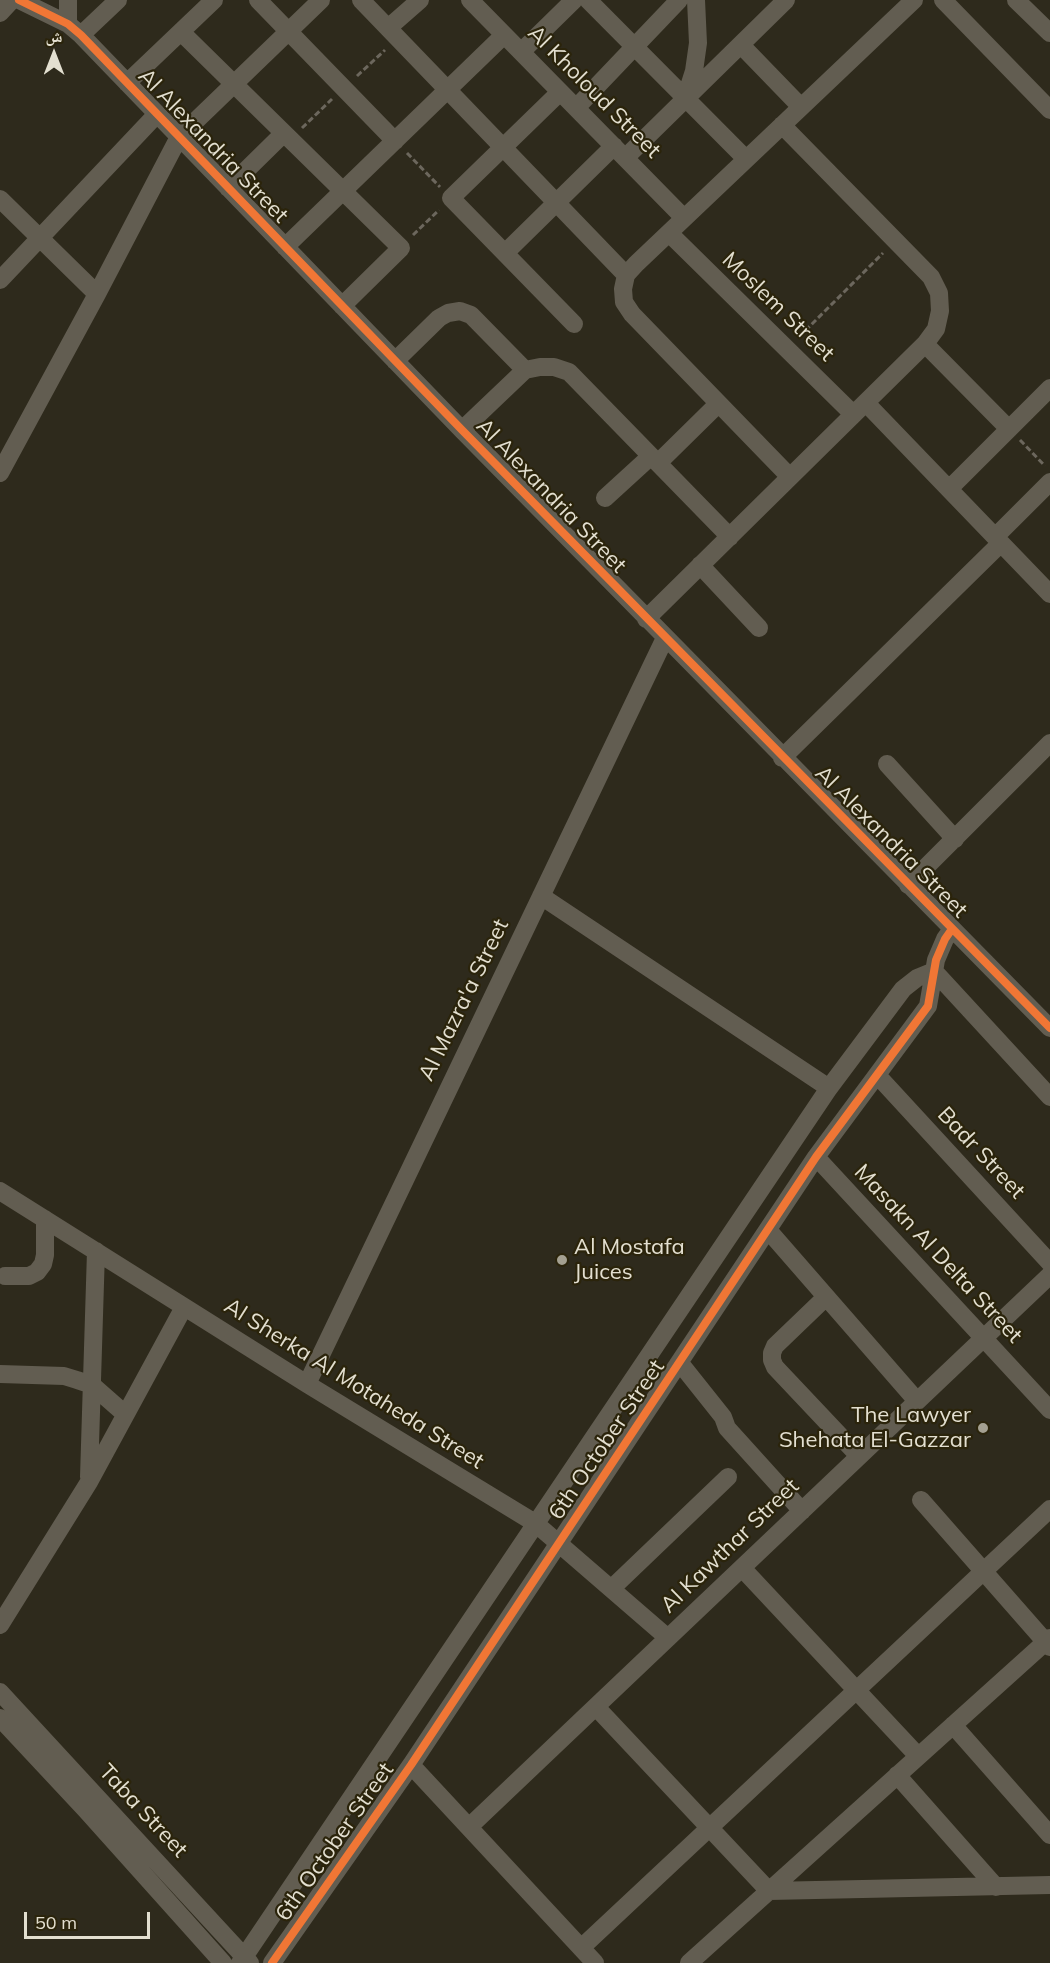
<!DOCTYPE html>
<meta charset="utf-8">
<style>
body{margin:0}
#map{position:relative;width:1050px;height:1963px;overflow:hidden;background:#2e2a1c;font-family:Mulish,"Noto Naskh Arabic",sans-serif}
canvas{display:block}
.north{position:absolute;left:24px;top:24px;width:60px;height:60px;-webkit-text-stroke:4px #2b240b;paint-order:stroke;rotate:0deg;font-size:16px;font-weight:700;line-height:24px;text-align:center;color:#e3dfd0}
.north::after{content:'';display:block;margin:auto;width:21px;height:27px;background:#e3dfd0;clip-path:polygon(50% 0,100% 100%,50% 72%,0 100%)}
.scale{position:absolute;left:24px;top:1912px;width:126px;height:27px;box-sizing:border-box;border:3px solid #e3dfd0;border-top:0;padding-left:8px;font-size:18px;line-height:21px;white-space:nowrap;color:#e3dfd0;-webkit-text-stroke:4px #2b240b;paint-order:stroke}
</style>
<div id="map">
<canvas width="1050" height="1963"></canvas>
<div class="north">ش</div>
<div class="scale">50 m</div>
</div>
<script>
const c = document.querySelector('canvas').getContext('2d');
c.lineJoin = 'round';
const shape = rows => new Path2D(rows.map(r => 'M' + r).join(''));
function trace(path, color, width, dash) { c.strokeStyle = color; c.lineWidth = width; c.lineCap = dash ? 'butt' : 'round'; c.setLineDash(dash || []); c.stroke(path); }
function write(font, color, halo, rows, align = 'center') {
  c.font = font + ' Mulish,sans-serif'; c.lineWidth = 4.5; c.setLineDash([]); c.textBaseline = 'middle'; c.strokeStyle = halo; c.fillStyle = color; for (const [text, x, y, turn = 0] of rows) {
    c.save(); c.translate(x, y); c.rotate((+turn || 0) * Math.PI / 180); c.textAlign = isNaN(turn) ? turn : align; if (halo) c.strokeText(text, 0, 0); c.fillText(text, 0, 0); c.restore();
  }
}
trace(shape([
 [357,76,385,50],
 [302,128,332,99],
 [407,153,440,187],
 [413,235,439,210],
 [799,337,883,253],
 [1020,440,1045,466]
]), '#6c675d', 3, [6, 3]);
trace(shape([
 [19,0,68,24,81,35,462,430,1050,1028],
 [258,0,395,141],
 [361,0,626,275],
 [470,0,684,218],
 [588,0,746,159],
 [943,0,1050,110],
 [1016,0,1050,33],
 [0,13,12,0],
 [68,24,68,0],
 [388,28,420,0],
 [181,32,401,248,342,306],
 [81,35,118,0],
 [741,45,801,107],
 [521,52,574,0],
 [127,83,214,0],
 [560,92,451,198,574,324],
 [687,93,694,71,698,43,696,0],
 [576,108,679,0],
 [625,158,786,0],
 [228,188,284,133],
 [0,199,97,294],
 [669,233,853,414],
 [285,247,504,35],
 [505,253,614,146],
 [0,280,157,114],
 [925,344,1009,429],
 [395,361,439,318,448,313,460,311,471,315,525,370],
 [866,403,1050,594],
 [462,430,525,370,540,367,554,367,569,372,730,537],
 [658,463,718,404],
 [0,473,97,294,179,137,321,0],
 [790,477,632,314,624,302,623,289,626,275,636,264,914,0],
 [949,489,1050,388],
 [605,498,651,456],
 [995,537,1050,482],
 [700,565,759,628],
 [646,619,925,344,936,329,940,311,939,293,931,277,782,125],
 [782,758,1001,543],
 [887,764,955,839],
 [908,885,1050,743],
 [541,896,829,1088],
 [934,971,1050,1097],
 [877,1075,1050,1263],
 [816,1157,1050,1410],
 [0,1191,307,1384,535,1523,668,1638],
 [768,1230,917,1401],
 [5,1276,29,1276,37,1272,43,1264,45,1255,45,1219],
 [826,1297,775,1346,772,1353,772,1360,775,1367,859,1456],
 [680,1363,723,1417,727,1428,802,1511],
 [0,1374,64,1376,77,1380,92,1385,125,1414],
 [307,1384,665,638],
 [89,1477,96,1251],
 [921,1500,1050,1647],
 [742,1568,918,1756],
 [612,1588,728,1477],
 [0,1625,89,1482,184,1307],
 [0,1692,250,1963],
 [596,1707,769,1891,1050,1885],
 [0,1718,86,1810,223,1963],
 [953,1725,1050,1835],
 [411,1765,595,1963],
 [897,1775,996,1887],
 [469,1827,1050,1275],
 [581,1948,1050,1509],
 [240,1963,829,1088,903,989,917,978,934,971],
 [272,1963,411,1765,816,1157,928,1006,936,960,945,939,952,929],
 [689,1963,1050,1638]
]), '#625d51', 18);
trace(shape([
 [19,0,68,24,81,35,462,430,1050,1028],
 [272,1963,411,1765,816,1157,928,1006,936,960,945,939,952,929]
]), '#f07635', 8);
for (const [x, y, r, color] of [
 [562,1260,6,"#a4a091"],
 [983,1428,6,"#a4a091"]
]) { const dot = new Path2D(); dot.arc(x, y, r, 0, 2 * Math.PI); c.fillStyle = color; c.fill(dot); trace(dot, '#2b240b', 2); }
write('22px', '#e3dfd0', '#2b240b', [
 ["Al Kholoud Street",594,92,45],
 ["Al Alexandria Street",213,146,46],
 ["Moslem Street",778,307,44],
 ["Al Alexandria Street",551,496,46],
 ["Al Alexandria Street",891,842,45],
 ["Al Mazra'a Street",464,1000,-64],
 ["Badr Street",981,1153,47],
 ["Masakn Al Delta Street",938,1254,47],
 ["Al Sherka Al Motaheda Street",354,1384,32],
 ["6th October Street",607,1440,-56],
 ["Al Kawthar Street",730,1546,-44],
 ["Taba Street",143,1811,47],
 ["6th October Street",335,1842,-55]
]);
write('22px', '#e3dfd0', '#2b240b', [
 ["Al Mostafa",574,1247],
 ["Juices",574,1272],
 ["The Lawyer",971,1415,"right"],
 ["Shehata El-Gazzar",971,1440,"right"]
], 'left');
</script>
